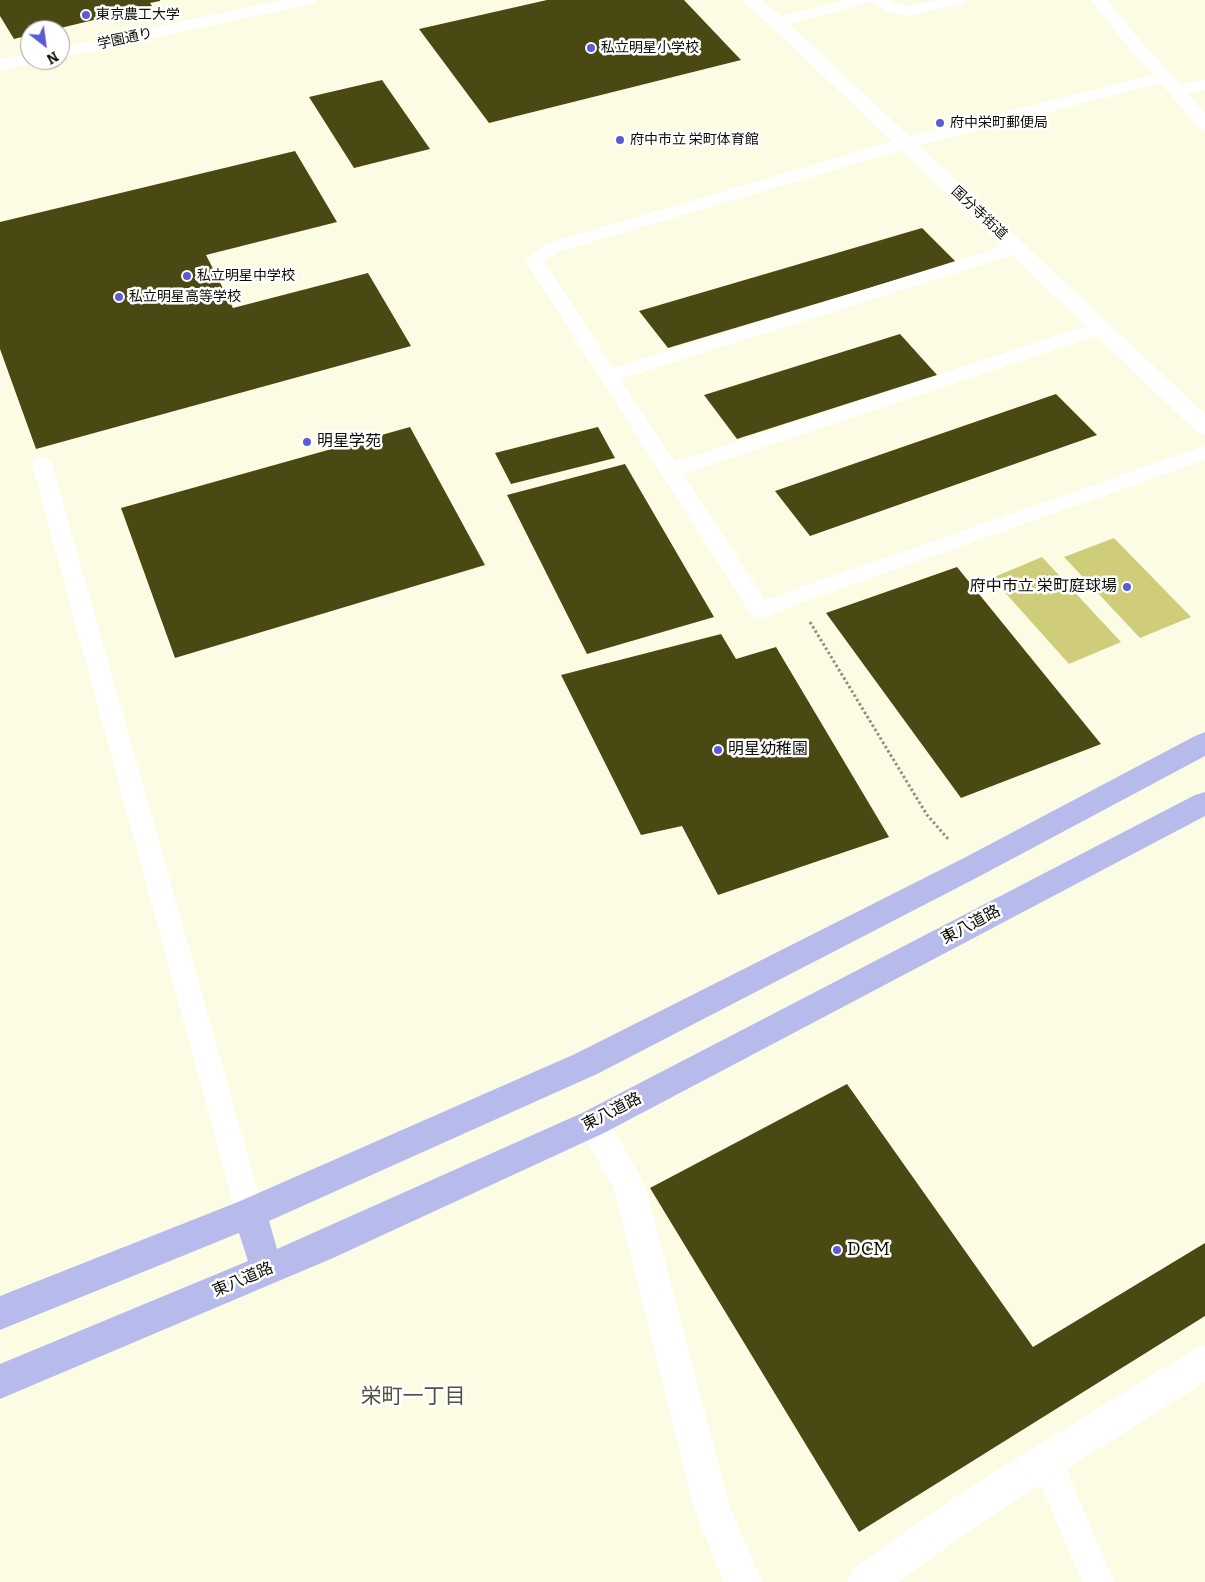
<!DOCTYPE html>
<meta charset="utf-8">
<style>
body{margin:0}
#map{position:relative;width:1205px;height:1582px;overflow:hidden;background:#fcfce4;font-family:Bitter,serif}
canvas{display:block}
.north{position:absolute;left:20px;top:20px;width:50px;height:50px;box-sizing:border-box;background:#fff;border:1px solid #9e9e9b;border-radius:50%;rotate:150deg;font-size:14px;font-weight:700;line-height:20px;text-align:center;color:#0d0d06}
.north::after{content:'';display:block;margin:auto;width:18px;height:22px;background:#5b5bd3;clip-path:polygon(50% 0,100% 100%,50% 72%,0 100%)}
</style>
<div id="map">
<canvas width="1205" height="1582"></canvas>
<div class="north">N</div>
</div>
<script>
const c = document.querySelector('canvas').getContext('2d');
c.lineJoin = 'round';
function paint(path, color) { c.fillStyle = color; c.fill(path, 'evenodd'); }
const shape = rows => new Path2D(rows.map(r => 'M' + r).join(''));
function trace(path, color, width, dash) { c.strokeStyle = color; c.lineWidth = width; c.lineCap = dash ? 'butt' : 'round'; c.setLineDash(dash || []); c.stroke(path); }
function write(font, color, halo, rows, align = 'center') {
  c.font = font + ' Bitter,"Noto Sans JP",serif'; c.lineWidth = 5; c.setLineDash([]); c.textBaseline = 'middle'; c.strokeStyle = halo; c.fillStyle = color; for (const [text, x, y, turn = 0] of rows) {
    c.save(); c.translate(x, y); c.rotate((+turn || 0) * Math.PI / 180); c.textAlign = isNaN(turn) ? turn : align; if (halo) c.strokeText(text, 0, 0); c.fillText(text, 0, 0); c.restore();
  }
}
paint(shape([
 [1114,538,1191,617,1140,638,1064,557],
 [1042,557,1121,642,1069,664,992,578]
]), '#d0cd7a');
paint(shape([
 [0,0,160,0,160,1,150,3,152,6,52,30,30,30,30,35,14,39,0,16],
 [547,0,684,0,741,60,489,123,419,29],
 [382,80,430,149,354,168,309,97],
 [295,151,337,222,206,255,233,308,368,273,411,346,36,449,0,349,0,222],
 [922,228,956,262,668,348,639,311],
 [900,334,937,375,737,439,704,395],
 [1056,394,1097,435,810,536,775,491],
 [410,427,485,565,175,658,121,508],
 [598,427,615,458,511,484,495,453],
 [625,464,714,617,587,654,507,495],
 [957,567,1101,744,961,798,826,613],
 [721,634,736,659,776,647,889,837,718,895,682,826,641,835,561,675],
 [847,1084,1033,1347,1205,1243,1205,1316,859,1532,650,1188]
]), '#4b4913');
trace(shape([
 [810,622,927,815,949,840]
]), '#909080', 3, [2.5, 2.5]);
paint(shape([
 [845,0,888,0,896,4,909,6,938,0,967,0,964,3,909,16,887,11,870,2,777,27,772,25,769,22,772,19,845,0],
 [1091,0,1107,0,1142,43,1180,84,1205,80,1205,90,1187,92,1205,114,1205,130,1199,128,1161,83,912,147,558,252,544,261,613,368,1010,244,1016,243,1022,244,1025,248,1022,252,620,379,675,462,1093,324,1100,322,1107,324,1109,328,1107,332,683,474,765,600,1205,446,1205,460,803,602,768,616,760,618,752,616,525,260,546,244,900,139,1154,75,1130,49,1091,0],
 [42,457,49,459,52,464,264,1213,260,1223,250,1227,240,1223,236,1213,32,464,35,459,42,457],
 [1047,1445,1058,1450,1114,1582,1082,1582,1031,1461,1036,1450,1047,1445]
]), '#fff');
paint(shape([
 [593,1108,604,1113,645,1185,730,1508,762,1582,724,1582,694,1509,614,1189,577,1123,582,1113,593,1108],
 [1205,1345,1205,1382,988,1518,898,1582,847,1582,853,1569,962,1492,1193,1350,1205,1345]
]), '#fff');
paint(shape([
 [282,0,316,0,313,4,307,5,60,58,60,48,282,0],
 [30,54,30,60,38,60,36,63,0,71,0,59,30,54]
]), '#fff');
paint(shape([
 [741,0,761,0,783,18,1205,414,1205,435,1197,432,771,26,741,0]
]), '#fff');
paint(shape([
 [1205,732,1205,756,982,875,597,1074,269,1221,277,1249,582,1113,1195,795,1205,792,1205,816,604,1133,333,1258,0,1399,0,1364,248,1261,239,1233,0,1330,0,1296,238,1202,575,1054,962,859,1195,736,1205,732]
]), '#b6bbec');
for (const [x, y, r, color] of [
 [86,15,5,"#5b5bd3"],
 [591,48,5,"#5b5bd3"],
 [940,123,5,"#5b5bd3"],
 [620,140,5,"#5b5bd3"],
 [187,276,5,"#5b5bd3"],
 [119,297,5,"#5b5bd3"],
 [307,442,5,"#5b5bd3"],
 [1127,587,5,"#5b5bd3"],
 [718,750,5,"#5b5bd3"],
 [837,1250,5,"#5b5bd3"]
]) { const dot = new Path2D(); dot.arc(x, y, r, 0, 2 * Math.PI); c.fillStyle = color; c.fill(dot); trace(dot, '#fff', 2); }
write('14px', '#0d0d06', '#fff', [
 ["東京農工大学",96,15],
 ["私立明星小学校",601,48],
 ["府中栄町郵便局",950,123],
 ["府中市立 栄町体育館",630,140],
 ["私立明星中学校",197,276],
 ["私立明星高等学校",129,297]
], 'left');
write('14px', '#0d0d06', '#fff', [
 ["学園通り",125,39,-12],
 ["国分寺街道",979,213,43]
]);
write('16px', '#0d0d06', '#fff', [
 ["明星学苑",317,442],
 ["府中市立 栄町庭球場",1117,587,"right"],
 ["明星幼稚園",728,750]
], 'left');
write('16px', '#0d0d06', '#fff', [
 ["東八道路",971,925,-28],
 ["東八道路",612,1112,-27],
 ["東八道路",243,1280,-23]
]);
write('19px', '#0d0d06', '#fff', [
 ["DCM",847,1250]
], 'left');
write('21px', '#53523e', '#fff', [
 ["栄町一丁目",413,1397]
]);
</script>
